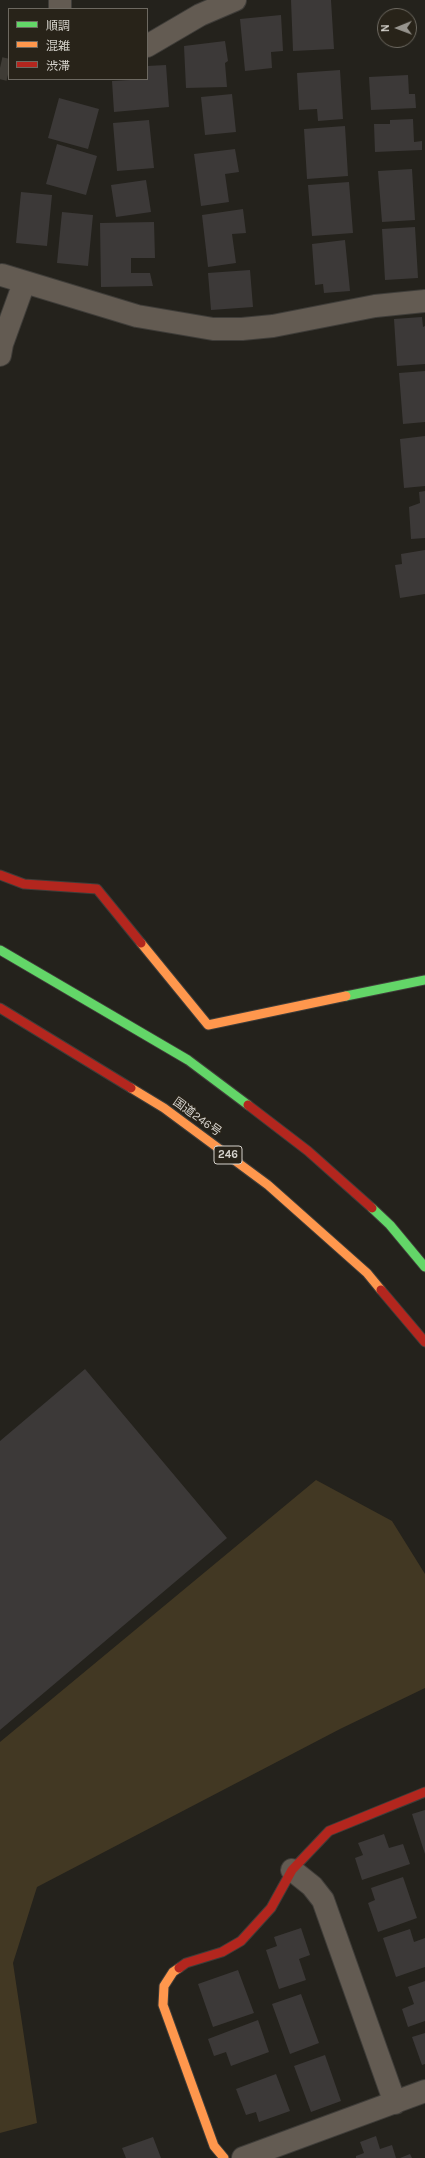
<!DOCTYPE html>
<meta charset="utf-8">
<style>
body{margin:0}
#map{position:relative;width:425px;height:2158px;overflow:hidden;background:#24221c;font-family:Karla,"Noto Sans JP",sans-serif}
canvas{display:block}
.legend{position:absolute;left:8px;top:8px;width:140px;height:72px;box-sizing:border-box;background:#282319;border:1px solid #6d6961;margin:0;padding:5px 7px;list-style:none;font-size:12px;color:#d5d2cc}
.legend li{display:flex;align-items:center;gap:8px;height:20px}
.legend b{width:20px;border:1px solid #6d6961}
.north{position:absolute;left:377px;top:8px;width:40px;height:40px;box-sizing:border-box;background:#282319;border:1px solid #6d6961;border-radius:50%;rotate:269deg;font-size:11px;font-weight:700;line-height:16px;text-align:center;color:#d5d2cc}
.north::after{content:'';display:block;margin:auto;width:14px;height:18px;background:#97948e;clip-path:polygon(50% 0,100% 100%,50% 72%,0 100%)}
</style>
<div id="map">
<canvas width="425" height="2158"></canvas>
<ul class="legend">
<li><b style="height:5px;background:#63d668"></b>順調</li>
<li><b style="height:5px;background:#ff974d"></b>混雑</li>
<li><b style="height:5px;background:#b3261e"></b>渋滞</li>
</ul>
<div class="north">N</div>
</div>
<script>
const c = document.querySelector('canvas').getContext('2d');
c.lineJoin = 'round';
function paint(path, color) { c.fillStyle = color; c.fill(path, 'evenodd'); }
const shape = rows => new Path2D(rows.map(r => 'M' + r).join(''));
function trace(path, color, width, dash) { c.strokeStyle = color; c.lineWidth = width; c.lineCap = dash ? 'butt' : 'round'; c.setLineDash(dash || []); c.stroke(path); }
function write(font, color, halo, rows, align = 'center') {
  c.font = font + ' Karla,"Noto Sans JP",sans-serif'; c.lineWidth = 3; c.setLineDash([]); c.textBaseline = 'middle'; c.strokeStyle = halo; c.fillStyle = color; for (const [text, x, y, turn = 0] of rows) {
    c.save(); c.translate(x, y); c.rotate((+turn || 0) * Math.PI / 180); c.textAlign = isNaN(turn) ? turn : align; if (halo) c.strokeText(text, 0, 0); c.fillText(text, 0, 0); c.restore();
  }
}
paint(shape([
 [316,1480,392,1521,425,1574,425,1688,340,1729,37,1887,13,1963,37,2123,0,2133,0,1742]
]), '#423823');
paint(shape([
 [291,0,331,0,334,49,293,51],
 [281,15,283,51,271,52,272,68,245,71,240,19],
 [225,41,228,61,225,63,227,87,186,88,184,46],
 [166,65,169,107,114,112,112,81,147,79,147,66],
 [340,70,343,119,318,121,317,109,299,110,297,73],
 [408,75,409,94,415,94,416,108,371,110,369,77],
 [232,94,236,132,205,135,201,97],
 [59,98,99,109,88,149,48,138],
 [413,119,414,142,422,141,422,150,375,152,374,124,390,124,390,120],
 [149,120,154,168,117,171,113,123],
 [345,126,348,176,307,179,304,129],
 [57,144,97,156,86,195,46,184],
 [235,149,239,172,225,174,229,202,201,206,194,154],
 [412,169,415,220,382,222,378,171],
 [146,180,151,212,116,217,111,185],
 [349,182,353,233,312,236,308,185],
 [21,192,52,195,47,246,16,243],
 [243,209,246,233,232,234,236,263,208,267,202,215],
 [62,212,93,215,88,266,57,263],
 [154,222,155,258,131,258,131,273,150,273,153,286,101,287,100,223],
 [415,227,418,278,385,280,382,229],
 [345,240,350,291,324,293,323,284,315,285,312,244],
 [250,270,253,307,211,310,208,273],
 [422,317,423,327,425,326,425,364,397,366,394,319],
 [425,371,425,422,403,424,399,373],
 [425,436,425,486,404,488,400,439],
 [425,491,425,538,411,539,409,507,420,503,419,492],
 [425,550,425,594,400,598,395,565,402,564,401,554],
 [85,1369,227,1538,0,1730,0,1441],
 [425,1810,425,1854,412,1814],
 [384,1834,389,1848,403,1844,410,1864,362,1880,355,1858,363,1855,358,1843],
 [403,1877,417,1918,378,1932,368,1903,375,1900,371,1888],
 [301,1928,310,1955,299,1959,306,1980,279,1989,266,1950,277,1946,274,1937],
 [410,1929,414,1942,425,1938,425,1967,396,1977,383,1938],
 [238,1970,254,2013,213,2027,198,1984],
 [425,1981,425,2021,408,2027,402,2009,414,2004,408,1987],
 [301,1994,319,2043,290,2054,272,2004],
 [258,2020,269,2052,231,2066,226,2052,214,2056,208,2039],
 [425,2033,425,2064,422,2065,412,2037],
 [325,2055,341,2101,311,2112,294,2066],
 [276,2074,290,2111,259,2122,256,2112,246,2115,236,2089],
 [376,2136,380,2149,392,2145,396,2158,356,2158,356,2156,364,2153,360,2142],
 [153,2137,161,2158,126,2158,122,2148],
 [410,2154,412,2158,400,2158]
]), '#3c3938');
trace(shape([
 [0,68,9,70]
]), '#3f3c36', 22, [22, 11]);
const street = shape([
 [60,9,60,0],
 [147,46,200,15,235,0],
 [2,275,137,316,213,329,242,329,273,326,375,306,425,301],
 [0,355,2,344,24,283],
 [292,1870,312,1886,323,1900,395,2103],
 [243,2158,425,2091]
]);
const fast = shape([
 [0,950,188,1060,248,1105],
 [346,996,425,980],
 [372,1208,390,1225,425,1267]
]);
const slow = shape([
 [141,943,208,1025,346,996],
 [131,1088,164,1108,268,1185,367,1273,381,1290],
 [179,1968,173,1972,164,1986,163,2005,214,2146,224,2158]
]);
const jam = shape([
 [0,875,24,884,97,889,141,943],
 [0,1008,131,1088],
 [248,1105,308,1151,372,1208],
 [381,1290,425,1342],
 [179,1968,186,1963,222,1952,241,1941,271,1908,292,1870,329,1831,425,1792]
]);
trace(street, '#3f3d39', 24);
trace(fast, '#3f3d39', 11);
trace(slow, '#3f3d39', 11);
trace(jam, '#3f3d39', 11);
trace(street, '#635b52', 22);
trace(fast, '#63d668', 9);
trace(slow, '#ff974d', 9);
trace(jam, '#b3261e', 9);
for (const [x, y, w] of [
 [228,1155,28]
]) { const box = new Path2D(); box.roundRect(x - w / 2, y - 9, w, 18, 3); c.fillStyle = '#282319'; c.fill(box); trace(box, '#d5d2cc', 1); }
write('bold 11px', '#d5d2cc', null, [
 ["246",228,1155]
]);
write('12px', '#d5d2cc', '#282319', [
 ["国道246号",197,1117,36]
]);
</script>
